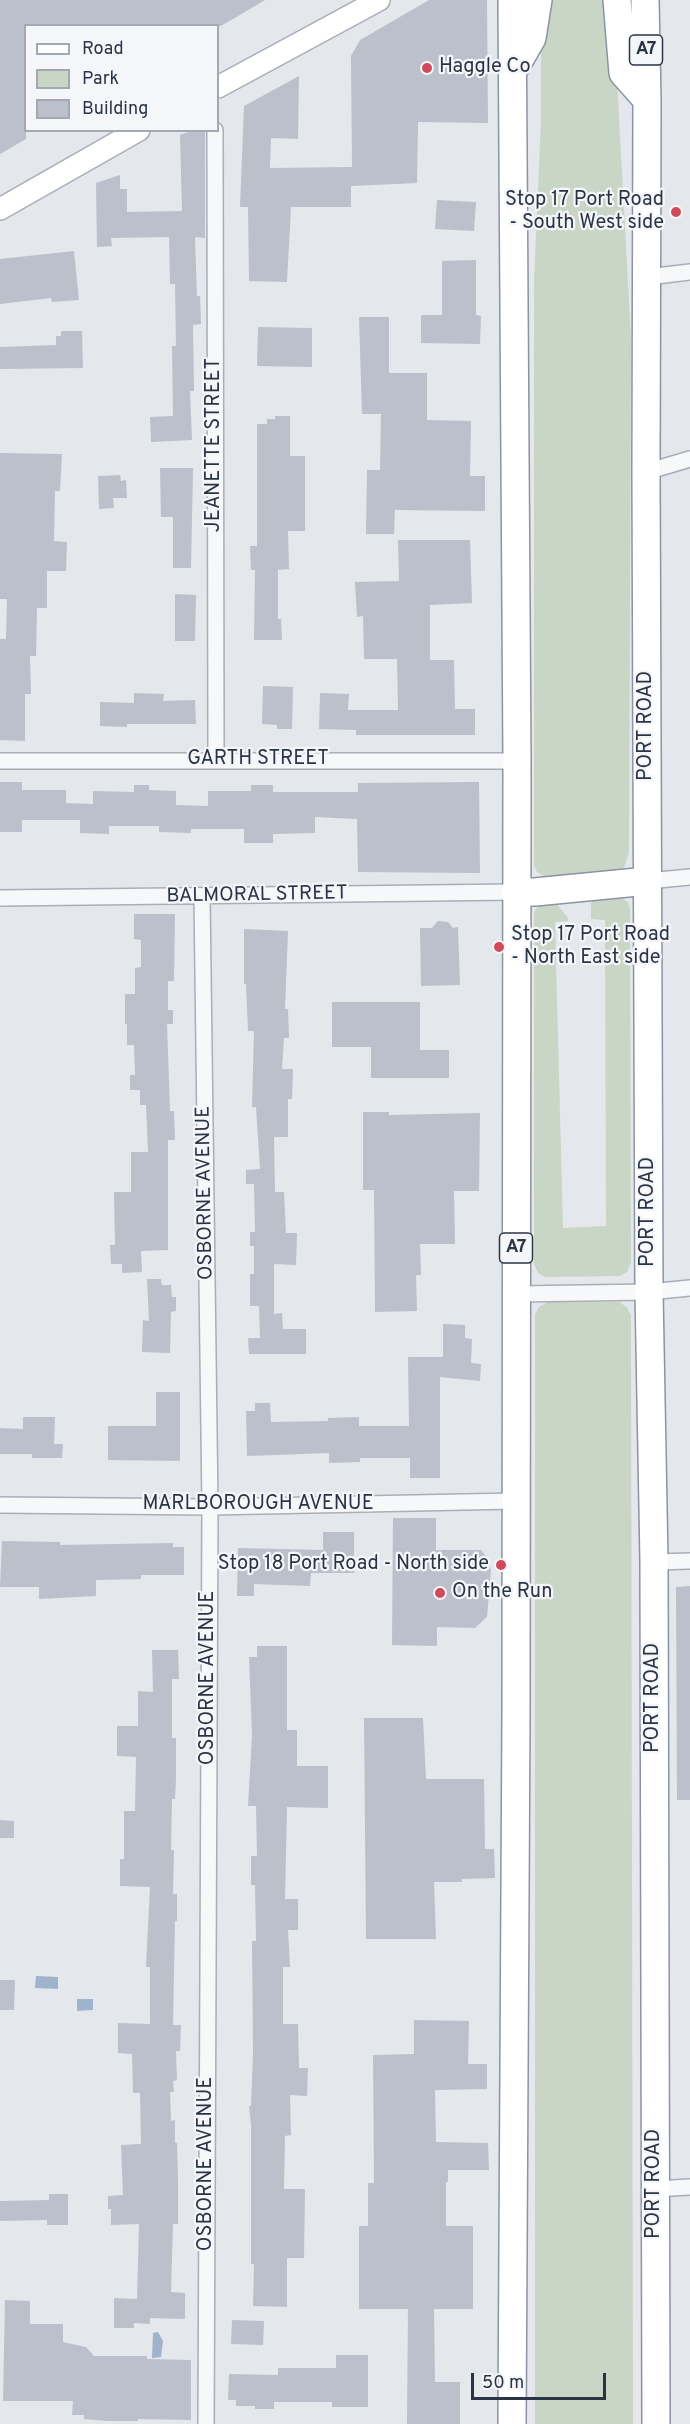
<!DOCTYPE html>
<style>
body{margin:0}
#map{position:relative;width:690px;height:2424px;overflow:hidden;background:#e4e7ec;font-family:Overpass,sans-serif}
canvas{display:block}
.legend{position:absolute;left:24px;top:24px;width:195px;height:108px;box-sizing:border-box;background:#f4f6f9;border:2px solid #a4a8b1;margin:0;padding:8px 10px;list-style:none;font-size:18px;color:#2b3445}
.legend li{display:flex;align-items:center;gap:12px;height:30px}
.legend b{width:30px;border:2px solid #a4a8b1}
.scale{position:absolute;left:471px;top:2373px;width:135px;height:27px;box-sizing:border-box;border:3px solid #2b3445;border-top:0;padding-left:8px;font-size:18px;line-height:21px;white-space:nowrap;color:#2b3445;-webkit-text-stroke:4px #f4f6f9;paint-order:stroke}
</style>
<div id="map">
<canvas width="690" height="2424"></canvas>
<ul class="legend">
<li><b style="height:8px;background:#fff"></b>Road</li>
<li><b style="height:16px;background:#c9d6c5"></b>Park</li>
<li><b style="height:16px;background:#bbc0ca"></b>Building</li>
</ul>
<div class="scale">50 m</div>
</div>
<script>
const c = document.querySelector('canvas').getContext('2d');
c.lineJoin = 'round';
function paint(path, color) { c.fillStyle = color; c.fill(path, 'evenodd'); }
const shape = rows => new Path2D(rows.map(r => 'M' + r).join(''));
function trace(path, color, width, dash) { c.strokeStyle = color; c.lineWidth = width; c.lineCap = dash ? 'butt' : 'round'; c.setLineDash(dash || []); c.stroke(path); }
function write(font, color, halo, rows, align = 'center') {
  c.font = font + ' Overpass,sans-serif'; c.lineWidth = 4.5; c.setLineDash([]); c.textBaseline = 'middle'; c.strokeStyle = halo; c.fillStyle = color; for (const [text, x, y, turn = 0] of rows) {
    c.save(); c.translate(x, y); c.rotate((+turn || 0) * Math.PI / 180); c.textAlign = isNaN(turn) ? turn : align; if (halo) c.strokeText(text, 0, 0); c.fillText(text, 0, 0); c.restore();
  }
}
paint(shape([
 [547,0,609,0,617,80,631,339,629,852,624,868,617,870,548,879,537,872,534,865,534,281,541,121,541,14],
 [619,897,628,902,630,908,631,1262,627,1272,620,1276,546,1277,538,1273,534,1264,534,915,535,910,541,904,556,903,568,918,568,921,555,922,563,1228,606,1226,605,920,591,919,591,903,595,899],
 [548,1302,619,1302,627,1307,631,1316,633,2424,535,2424,535,1314,539,1307]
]), '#c9d6c5');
paint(shape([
 [36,1976,58,1977,58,1989,35,1988],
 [77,1999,93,1999,93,2010,77,2011],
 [158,2332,163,2341,161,2357,152,2358,153,2333]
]), '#9fb4cc');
paint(shape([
 [0,0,265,0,221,26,26,26,26,139,0,154],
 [429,0,487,0,488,123,418,122,417,183,351,186,351,207,291,207,287,282,249,281,248,207,240,207,244,106,299,76,298,139,271,138,270,168,352,167,351,56,360,40],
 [194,130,205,130,205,238,195,237,197,296,200,296,201,324,193,325,194,391,190,391,192,440,151,442,150,417,173,416,172,346,176,346,175,284,170,284,169,237,111,238,112,246,97,247,96,183,120,175,120,189,127,189,127,212,182,211,180,135],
 [437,200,476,202,474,231,435,229],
 [74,251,79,300,52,302,51,298,0,304,0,259],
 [476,260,476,315,481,316,480,344,421,343,421,315,442,315,442,261],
 [359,317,389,317,389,373,427,373,427,420,471,421,470,476,485,476,485,511,395,510,394,534,366,534,367,470,380,470,381,414,362,414],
 [258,327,312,328,312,367,257,366],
 [61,331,82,331,83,368,0,369,0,347,56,345,56,336,61,336],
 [275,416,290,416,290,456,305,456,305,531,288,531,289,569,278,570,278,619,281,619,282,640,254,640,255,570,251,570,250,546,257,546,257,424,267,424,267,419,275,419],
 [0,453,62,454,60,491,55,491,54,541,67,542,66,571,47,571,47,608,37,608,36,656,30,656,31,694,25,694,25,741,0,740,0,639,6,639,7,599,0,599],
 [160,468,193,468,191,568,173,568,173,517,161,517],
 [120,475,121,481,126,480,127,498,113,498,114,508,99,509,98,476],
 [398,540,470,540,472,603,430,605,430,660,454,660,455,709,475,709,475,735,356,735,356,730,319,729,320,693,349,694,348,710,398,710,397,659,364,659,363,616,357,617,355,582,399,581],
 [175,594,196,595,195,641,175,641],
 [263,686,293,687,292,729,277,729,277,725,262,724],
 [134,693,164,694,163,701,195,700,196,724,127,724,127,727,100,726,100,702,134,703],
 [0,782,22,782,22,790,66,790,66,803,93,804,93,791,134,792,134,785,149,785,149,790,176,791,176,805,208,806,208,791,251,791,251,785,273,785,273,792,358,792,358,783,479,782,480,873,358,872,357,819,315,817,315,833,273,834,273,843,244,843,244,829,191,829,191,833,159,832,159,826,109,826,109,834,80,833,80,820,22,820,22,832,0,832],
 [134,914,175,914,174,981,168,981,168,1010,173,1010,173,1024,167,1024,170,1111,174,1111,175,1140,168,1140,168,1250,141,1251,142,1272,122,1273,122,1264,111,1264,110,1245,115,1245,114,1192,131,1192,131,1152,148,1152,146,1105,140,1105,140,1090,130,1090,130,1075,135,1075,134,1045,127,1045,127,1024,125,1024,125,994,135,994,135,968,141,967,141,940,134,939],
 [438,921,448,922,453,928,458,927,460,985,421,986,420,928,432,928],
 [244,929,288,931,285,1009,288,1009,289,1038,284,1038,282,1069,293,1069,292,1099,288,1099,288,1137,274,1137,275,1192,284,1192,286,1233,297,1233,296,1265,274,1264,274,1314,282,1313,283,1329,306,1329,306,1354,249,1354,248,1338,260,1338,259,1306,250,1306,250,1274,254,1274,254,1246,250,1246,250,1232,255,1232,254,1184,246,1184,246,1170,260,1169,256,1107,252,1107,254,1031,248,1031,246,984,244,984],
 [332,1002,420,1002,420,1050,449,1050,449,1078,371,1078,371,1047,332,1047],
 [363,1112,389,1112,389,1115,480,1113,479,1191,454,1191,455,1244,420,1244,421,1275,416,1275,417,1311,375,1312,374,1190,363,1190],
 [147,1279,161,1279,162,1285,171,1285,172,1297,176,1297,176,1311,171,1312,170,1353,142,1352,143,1320,149,1321],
 [443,1324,465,1325,465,1338,472,1339,471,1363,481,1364,480,1381,440,1377,440,1478,410,1478,410,1458,360,1458,360,1462,329,1463,329,1453,247,1456,246,1411,255,1411,255,1403,270,1403,271,1422,328,1421,328,1418,359,1417,359,1426,409,1426,408,1357,443,1357],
 [156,1392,180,1392,180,1461,108,1460,108,1426,156,1426],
 [23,1417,55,1417,54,1444,63,1444,62,1458,32,1458,32,1454,0,1454,0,1428,23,1429],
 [393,1518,436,1518,436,1550,481,1550,487,1558,491,1570,487,1617,475,1628,437,1627,437,1646,392,1645],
 [323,1532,354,1532,354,1573,311,1573,310,1586,254,1584,254,1596,237,1596,238,1548,323,1550],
 [2,1541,60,1542,60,1545,173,1543,173,1547,184,1547,184,1575,141,1575,141,1579,96,1580,96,1596,39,1599,39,1587,0,1587],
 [690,1586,690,1800,677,1800,676,1587],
 [257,1646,287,1646,287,1730,297,1730,297,1766,328,1766,328,1808,287,1807,285,1899,298,1899,298,1930,288,1930,290,1967,283,1967,283,2024,298,2024,299,2068,308,2068,307,2096,290,2095,291,2135,285,2136,284,2189,305,2189,304,2258,287,2258,287,2307,253,2306,254,2264,251,2264,251,2125,249,2106,251,2106,253,2053,252,1941,256,1941,255,1885,251,1885,251,1856,257,1856,256,1806,248,1806,252,1735,249,1657,257,1657],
 [152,1650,178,1650,179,1679,172,1679,172,1738,176,1738,176,1778,175,1799,172,1799,171,1850,174,1850,173,1894,177,1894,177,1921,175,1921,173,2025,181,2025,180,2051,176,2051,177,2080,173,2081,174,2092,170,2092,171,2121,175,2120,175,2143,177,2143,178,2180,178,2224,173,2224,171,2292,185,2293,185,2319,150,2318,150,2324,134,2323,134,2328,114,2328,114,2298,137,2299,139,2224,111,2225,111,2209,108,2209,108,2196,123,2195,121,2145,141,2144,140,2093,133,2093,132,2054,118,2053,118,2023,150,2024,150,1967,146,1967,150,1887,120,1886,120,1859,124,1859,124,1811,135,1811,136,1757,117,1756,117,1726,138,1726,138,1691,153,1692],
 [364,1718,423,1718,426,1779,484,1779,485,1849,494,1849,495,1878,462,1879,462,1882,434,1882,436,1939,366,1939],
 [0,1820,14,1821,14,1838,0,1838],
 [0,1980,15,1980,14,2010,0,2010],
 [414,2020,469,2021,468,2064,487,2064,487,2089,435,2090,436,2142,488,2143,489,2170,448,2170,448,2182,446,2182,446,2226,473,2226,473,2309,434,2309,435,2382,460,2382,460,2424,407,2424,408,2309,359,2309,359,2226,368,2226,368,2183,374,2183,373,2055,414,2054],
 [49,2194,68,2194,68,2225,47,2225,47,2220,0,2221,0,2201,49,2200],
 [5,2300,30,2301,30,2324,63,2324,63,2342,86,2347,94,2356,147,2356,147,2359,191,2360,191,2420,138,2419,138,2421,107,2421,84,2419,84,2415,72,2415,73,2401,3,2401],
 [232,2320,264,2321,263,2345,231,2344],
 [336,2355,368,2355,368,2407,332,2407,332,2402,274,2402,274,2409,255,2409,255,2406,236,2406,236,2400,228,2400,229,2374,278,2375,278,2368,336,2368]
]), '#bbc0ca');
const street = shape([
 [215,130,216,760],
 [648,277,690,272],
 [646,472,690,459],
 [0,761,517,761],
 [648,881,690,877],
 [202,897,210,1507,206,2424],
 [0,898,515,892],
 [516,1294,649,1292,690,1288],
 [0,1505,210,1507,515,1501],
 [654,1562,690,1561],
 [655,2189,690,2187]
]);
const secondary = shape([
 [218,87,379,0],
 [0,209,139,130]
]);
const highway = shape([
 [617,0,623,73,647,100],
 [645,0,647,100,646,472,649,1292,654,1562,656,2424],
 [513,71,532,38,538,0],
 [515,892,535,892,648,881],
 [512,2424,516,1714,517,761,512,0]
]);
trace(street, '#a9aeb7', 18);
trace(secondary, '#a9aeb7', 24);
trace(highway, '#8b94a3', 30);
trace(street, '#f7f8fa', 15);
trace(secondary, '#fff', 21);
trace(highway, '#fff', 27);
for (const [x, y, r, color] of [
 [427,68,6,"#d1495b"],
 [676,212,6,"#d1495b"],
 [499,947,6,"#d1495b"],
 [501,1565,6,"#d1495b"],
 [440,1593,6,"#d1495b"]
]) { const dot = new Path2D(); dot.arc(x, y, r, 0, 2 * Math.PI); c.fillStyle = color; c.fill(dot); trace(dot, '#f4f6f9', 2); }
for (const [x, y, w] of [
 [646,50,33],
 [516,1248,33]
]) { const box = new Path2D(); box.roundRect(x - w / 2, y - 15, w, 30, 4.5); c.fillStyle = '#f4f6f9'; c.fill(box); trace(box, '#2b3445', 1.5); }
write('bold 18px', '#2b3445', null, [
 ["A7",646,50],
 ["A7",516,1248]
]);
write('20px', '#2b3445', '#f4f6f9', [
 ["Haggle Co",439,68],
 ["Stop 17 Port Road",664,201,"right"],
 ["- South West side",664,224,"right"],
 ["Stop 17 Port Road",511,936],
 ["- North East side",511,959],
 ["Stop 18 Port Road - North side",489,1565,"right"],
 ["On the Run",452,1593]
], 'left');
write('20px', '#2b3445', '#f4f6f9', [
 ["JEANETTE STREET",215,445,-90],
 ["PORT ROAD",647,726,-90],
 ["GARTH STREET",258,760],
 ["BALMORAL STREET",257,896,-1],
 ["OSBORNE AVENUE",206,1193,-91],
 ["PORT ROAD",649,1212,-90],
 ["MARLBOROUGH AVENUE",258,1505],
 ["OSBORNE AVENUE",209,1678,-90],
 ["PORT ROAD",654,1698,-90],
 ["OSBORNE AVENUE",207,2164,-90],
 ["PORT ROAD",655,2184,-90]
]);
</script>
